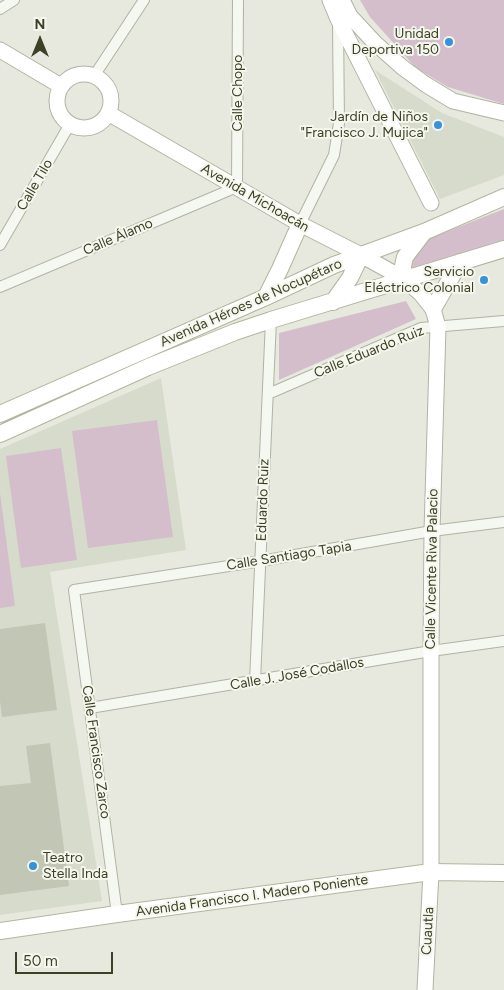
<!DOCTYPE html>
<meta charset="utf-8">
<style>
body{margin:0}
#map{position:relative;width:504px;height:990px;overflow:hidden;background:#e7e9de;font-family:Figtree,sans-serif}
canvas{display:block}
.north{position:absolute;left:15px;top:15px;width:50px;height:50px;-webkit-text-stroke:4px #f5f6ed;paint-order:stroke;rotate:0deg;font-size:14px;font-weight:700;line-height:20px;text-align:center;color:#3b4125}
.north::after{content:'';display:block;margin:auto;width:18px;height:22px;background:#3b4125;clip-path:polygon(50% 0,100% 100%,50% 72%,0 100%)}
.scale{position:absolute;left:15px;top:952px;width:98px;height:22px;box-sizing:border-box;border:2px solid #3b4125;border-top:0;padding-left:6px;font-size:15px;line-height:18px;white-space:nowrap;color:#3b4125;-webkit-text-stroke:4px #f5f6ed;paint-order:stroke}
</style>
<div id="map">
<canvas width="504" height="990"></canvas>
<div class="north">N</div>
<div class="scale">50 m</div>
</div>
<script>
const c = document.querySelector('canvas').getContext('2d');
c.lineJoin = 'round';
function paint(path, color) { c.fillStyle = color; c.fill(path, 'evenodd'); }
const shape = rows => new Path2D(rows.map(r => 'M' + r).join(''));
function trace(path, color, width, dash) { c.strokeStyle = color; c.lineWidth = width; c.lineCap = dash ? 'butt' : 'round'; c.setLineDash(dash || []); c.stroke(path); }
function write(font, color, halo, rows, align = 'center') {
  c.font = font + ' Figtree,sans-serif'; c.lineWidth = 4; c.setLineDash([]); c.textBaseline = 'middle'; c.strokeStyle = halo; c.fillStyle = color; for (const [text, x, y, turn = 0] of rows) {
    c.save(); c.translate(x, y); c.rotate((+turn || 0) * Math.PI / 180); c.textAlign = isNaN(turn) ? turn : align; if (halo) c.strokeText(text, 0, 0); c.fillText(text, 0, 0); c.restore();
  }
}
paint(shape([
 [375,70,442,113,504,137,504,175,440,199],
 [161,378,186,550,50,572,102,901,0,915,0,449]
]), '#d7dbcb');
paint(shape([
 [360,0,504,0,504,104,448,87,416,68,370,17],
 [504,209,504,242,410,273,410,256,428,239],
 [406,301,416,319,279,380,279,333],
 [157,420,173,537,88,548,72,431],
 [61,448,77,560,21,568,6,456],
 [0,493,15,606,0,608]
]), '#d4becc');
paint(shape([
 [45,623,57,710,2,717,0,701,0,629],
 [50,743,69,886,0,895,0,786,31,783,26,746]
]), '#c2c6b4');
const street = shape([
 [0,9,14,0],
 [94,76,144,0],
 [300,224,334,155,339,123,338,23],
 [0,245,70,124],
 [0,287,237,187,238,0],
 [268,394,421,328,504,321],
 [255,681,271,320],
 [90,708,431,651,504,641],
 [117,914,74,590,261,561,432,531,504,522]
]);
const secondary = shape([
 [330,0,338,19,431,203],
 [342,0,350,16,375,43,402,67,425,84,453,101,504,113],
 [0,50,61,86],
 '57 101a27 27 0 1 1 54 0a27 27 0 1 1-54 0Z',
 [108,113,300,224,361,255,404,279,421,294,433,309,438,327,432,531,431,651,431,872,425,990]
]);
const primary = shape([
 [404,279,403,266,405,257,424,232],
 [266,297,280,269,300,224],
 [333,302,350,278,361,255],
 [433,309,460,262],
 [0,414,266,297,334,265,424,232,504,197],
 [0,434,148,367,235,332,271,320,504,249],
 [0,931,117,914,431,872,504,873]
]);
trace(street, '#b0b3a3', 12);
trace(secondary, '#b0b3a3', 17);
trace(primary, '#b1b69c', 18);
trace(street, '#f5f7f1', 10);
trace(secondary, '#fff', 15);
trace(primary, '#fff', 16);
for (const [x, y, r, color] of [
 [449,42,5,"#3592db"],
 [438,125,5,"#3592db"],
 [484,280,5,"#3592db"],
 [33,866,5,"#3592db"]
]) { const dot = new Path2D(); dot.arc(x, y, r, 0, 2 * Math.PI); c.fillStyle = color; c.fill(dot); trace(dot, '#f5f6ed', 2); }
write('14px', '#3b4125', '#f5f6ed', [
 ["Unidad",439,34],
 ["Deportiva 150",439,50],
 ["Jardín de Niños",428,117],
 ["\"Francisco J. Mujica\"",428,133],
 ["Servicio",474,272],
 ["Eléctrico Colonial",474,288],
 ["Teatro",43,858,"left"],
 ["Stella Inda",43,874,"left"]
], 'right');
write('14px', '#3b4125', '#f5f6ed', [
 ["Calle Chopo",238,93,-90],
 ["Calle Tilo",35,185,-60],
 ["Avenida Michoacán",255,198,30],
 ["Calle Álamo",118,237,-23],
 ["Avenida Héroes de Nocupétaro",251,303,-24],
 ["Calle Eduardo Ruiz",369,352,-22],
 ["Eduardo Ruiz",263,500,-88],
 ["Calle Santiago Tapia",289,556,-9],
 ["Calle Vicente Riva Palacio",432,569,-89],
 ["Calle J. José Codallos",297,674,-10],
 ["Calle Francisco Zarco",96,752,82],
 ["Avenida Francisco I. Madero Poniente",252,896,-8],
 ["Cuautla",428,931,-87]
]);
</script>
